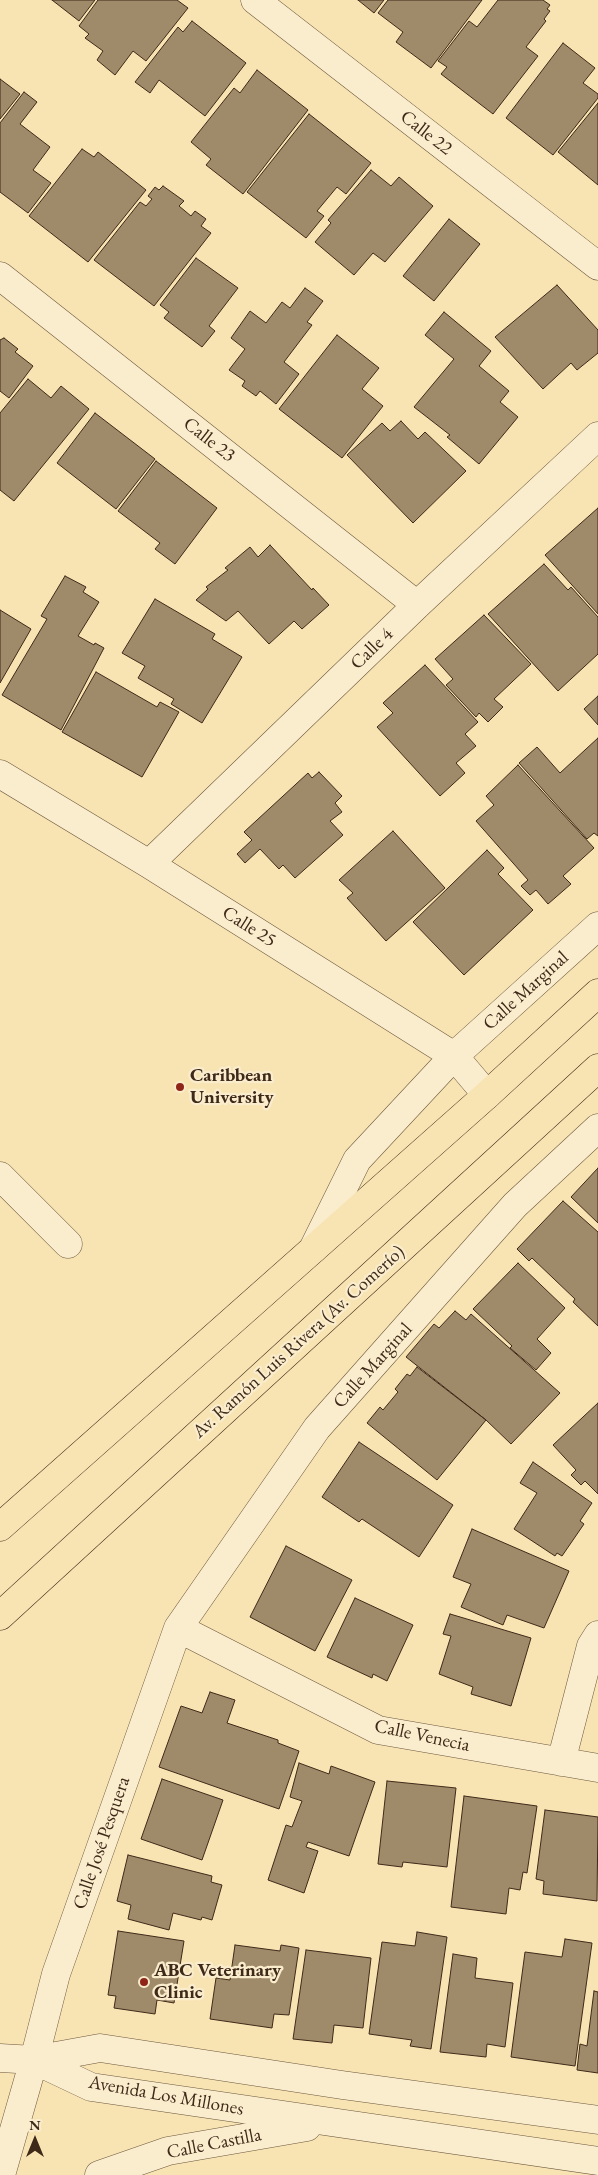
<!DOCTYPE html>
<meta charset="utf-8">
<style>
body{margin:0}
#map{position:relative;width:598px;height:2175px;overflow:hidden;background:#f8e3b2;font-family:"EB Garamond",serif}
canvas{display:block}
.north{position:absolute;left:10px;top:2115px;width:50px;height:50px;-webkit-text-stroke:4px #faedcd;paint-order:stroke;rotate:0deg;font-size:14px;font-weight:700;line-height:20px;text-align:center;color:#3f2919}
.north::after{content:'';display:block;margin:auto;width:18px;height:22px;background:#3f2919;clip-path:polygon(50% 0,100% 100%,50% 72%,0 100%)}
</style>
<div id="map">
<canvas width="598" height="2175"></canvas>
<div class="north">N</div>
</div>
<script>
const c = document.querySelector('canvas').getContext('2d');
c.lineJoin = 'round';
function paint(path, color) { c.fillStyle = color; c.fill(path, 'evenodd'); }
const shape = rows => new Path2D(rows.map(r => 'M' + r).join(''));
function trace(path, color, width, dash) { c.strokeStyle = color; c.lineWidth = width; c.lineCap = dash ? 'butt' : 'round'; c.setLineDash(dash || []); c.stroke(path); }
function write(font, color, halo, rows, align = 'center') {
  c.font = font + ' "EB Garamond",serif'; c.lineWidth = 4.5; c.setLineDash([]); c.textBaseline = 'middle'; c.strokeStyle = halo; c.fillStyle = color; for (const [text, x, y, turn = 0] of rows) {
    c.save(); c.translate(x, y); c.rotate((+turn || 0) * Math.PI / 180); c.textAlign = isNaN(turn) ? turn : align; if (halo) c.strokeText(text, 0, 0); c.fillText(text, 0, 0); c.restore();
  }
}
const building = shape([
 [52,0,95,0,79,21,52,0],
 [98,0,177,0,188,8,146,61,133,51,115,75,97,60,103,51,85,38,89,34,79,26,98,0],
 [358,0,384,0,374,13,358,0],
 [388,0,482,0,431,68,396,42,403,32,378,13,388,0],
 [498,0,543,0,550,5,547,9,550,11,544,19,546,21,526,47,538,56,493,114,441,74,447,67,438,61,469,21,477,27,498,0],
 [192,21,246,63,205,116,159,80,150,93,135,82,178,27,183,32,192,21],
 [563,43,595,68,583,83,598,94,598,98,553,155,506,118,563,43],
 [257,70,308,110,243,194,206,165,211,159,191,142,234,88,240,93,257,70],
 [0,79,20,94,0,119,0,79],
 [24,92,37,102,20,124,50,147,33,170,51,183,28,213,0,192,0,123,24,92],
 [598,103,598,185,558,152,598,103],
 [309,114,371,163,346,194,337,187,317,211,324,216,306,238,247,192,309,114],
 [82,149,94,157,98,152,146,190,88,262,29,216,82,149],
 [371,170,391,186,399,177,433,206,385,262,373,253,354,275,315,242,331,223,328,220,371,170],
 [163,186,184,201,179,206,191,216,195,211,206,219,201,226,211,233,154,306,94,260,140,202,146,206,152,199,148,196,155,187,159,190,163,186],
 [449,219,480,244,434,301,403,276,449,219],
 [196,258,238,288,209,326,215,331,202,347,164,318,169,312,160,305,196,258],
 [557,285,598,330,598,353,577,370,571,363,543,389,495,337,557,285],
 [305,288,323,301,307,322,312,325,284,362,299,374,276,404,260,391,256,396,242,386,245,381,229,370,245,349,231,338,250,311,266,323,282,302,290,308,305,288],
 [444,312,491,351,479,366,509,391,500,402,518,417,479,464,447,437,450,435,414,407,454,359,425,335,444,312],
 [337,335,379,368,362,389,383,406,342,458,279,409,337,335],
 [4,338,18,349,15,352,33,366,9,398,0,391,0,340,4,338],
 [28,379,51,398,61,386,89,409,14,501,0,490,0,413,28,379],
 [95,413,155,459,116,509,57,463,95,413],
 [401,421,418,439,425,432,466,471,413,523,347,455,382,423,390,431,401,421],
 [156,461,217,508,175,564,155,549,160,543,118,511,156,461],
 [598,508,598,614,545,555,598,508],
 [270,545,312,590,313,588,329,605,302,629,294,621,269,644,238,611,226,621,196,600,208,589,206,587,228,570,225,568,250,547,258,557,270,545],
 [544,564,568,590,571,587,598,617,598,654,558,691,488,614,544,564],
 [65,576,86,587,83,592,99,602,78,636,94,645,95,643,104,648,61,730,2,695,47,619,41,616,65,576],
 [155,599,215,634,212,639,242,657,202,723,171,704,174,699,138,678,145,666,122,653,155,599],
 [0,610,31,629,0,683,0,610],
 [484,615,531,664,494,699,503,707,488,722,479,713,476,717,446,685,453,679,435,659,484,615],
 [425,665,478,722,465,734,476,746,456,763,465,773,440,796,377,727,393,713,383,703,425,665],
 [96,672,157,707,160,702,179,712,142,777,62,732,96,672],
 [598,696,598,725,584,709,598,696],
 [598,738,598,836,594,833,587,839,519,763,537,747,560,773,598,738],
 [518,765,594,848,563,876,571,884,548,904,536,890,530,895,521,886,528,880,476,821,494,805,486,796,518,765],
 [319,772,342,796,335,803,342,812,330,821,343,835,295,878,283,865,279,869,260,849,245,863,237,854,252,840,244,832,308,773,312,778,319,772],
 [393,831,445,888,386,941,347,898,353,893,339,880,393,831],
 [487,850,504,868,498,874,533,910,464,975,413,922,487,850],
 [598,1168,598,1223,571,1197,598,1168],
 [563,1201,598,1232,598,1326,573,1302,575,1299,532,1258,529,1261,517,1249,563,1201],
 [518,1263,565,1308,537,1339,551,1353,536,1370,510,1348,512,1346,473,1309,518,1263],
 [455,1311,466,1320,471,1314,560,1393,511,1444,486,1420,406,1357,434,1324,439,1328,455,1311],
 [417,1367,486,1420,437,1480,367,1423,380,1407,383,1410,398,1392,395,1389,407,1374,410,1376,417,1367],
 [598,1403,598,1494,585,1481,581,1485,571,1475,576,1470,553,1445,598,1403],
 [359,1442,453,1505,419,1557,362,1519,359,1522,322,1497,359,1442],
 [533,1462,592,1503,580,1521,584,1524,562,1556,557,1553,555,1556,514,1529,537,1493,520,1483,533,1462],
 [472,1529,569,1571,544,1628,507,1615,503,1625,461,1607,471,1584,453,1577,472,1529],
 [286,1546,352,1580,315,1651,250,1617,286,1546],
 [355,1598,413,1625,387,1681,373,1674,372,1678,327,1657,355,1598],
 [450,1614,531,1638,511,1706,471,1694,473,1687,439,1674,451,1636,443,1634,450,1614],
 [210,1692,235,1700,227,1723,278,1740,278,1743,299,1751,279,1809,159,1767,181,1706,202,1713,210,1692],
 [299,1763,329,1774,331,1766,375,1782,349,1856,308,1842,306,1847,318,1851,304,1893,268,1880,286,1825,292,1827,302,1801,290,1797,299,1763],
 [162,1779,223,1800,202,1860,141,1839,162,1779],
 [387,1781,456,1788,447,1867,403,1862,402,1867,378,1864,387,1781],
 [464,1796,537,1806,527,1873,523,1872,520,1890,509,1888,506,1914,451,1907,464,1796],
 [545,1810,598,1817,597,1901,543,1894,544,1881,536,1879,545,1810],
 [128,1855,212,1876,211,1882,222,1885,212,1920,202,1917,201,1920,173,1913,169,1930,128,1919,131,1905,117,1901,128,1855],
 [118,1931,184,1941,174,2003,157,2000,155,2014,114,2008,116,1996,108,1995,118,1931],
 [417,1932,447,1937,431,2049,410,2046,412,2040,369,2034,382,1942,415,1946,417,1932],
 [565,1939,592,1943,575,2066,511,2057,525,1952,562,1957,565,1939],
 [235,1945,280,1951,281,1945,299,1948,289,2015,274,2014,272,2028,210,2019,216,1978,230,1980,235,1945],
 [306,1950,371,1958,363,2028,334,2025,332,2043,293,2039,306,1950],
 [453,1954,477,1958,475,1978,513,1983,505,2047,487,2044,486,2057,440,2052,453,1954],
 [594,1991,598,1992,598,2073,577,2070,580,2044,587,2046,594,1991]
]);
paint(building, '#9f8a69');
trace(building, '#3f2919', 1);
const minor = shape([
 [255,0,598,266],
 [0,276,417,605],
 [0,774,149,864,454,1056,487,1095],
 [149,864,417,605,598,436],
 [0,1176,68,1244],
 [313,1249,357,1160,454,1056,598,926],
 [178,1628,378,1730,598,1768],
 [561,1762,591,1646,598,1635],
 [0,2058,34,2060,100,2048,342,2085,598,2120],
 [34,2060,91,2087,598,2161],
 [1,2175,34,2060,56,1974,178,1628,317,1428,515,1205,598,1128],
 [99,2175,168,2151,307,2127]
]);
const major = shape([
 [0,1527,487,1095,598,993],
 [0,1616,598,1068]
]);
trace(minor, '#6d583f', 29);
trace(major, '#3f2919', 29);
trace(minor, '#faedcd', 28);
trace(major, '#f8e3b2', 28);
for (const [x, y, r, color] of [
 [180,1087,5,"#8f2418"],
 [144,1982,5,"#8f2418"]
]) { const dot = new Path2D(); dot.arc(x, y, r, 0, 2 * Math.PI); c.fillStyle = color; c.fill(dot); trace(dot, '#faedcd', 2); }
write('19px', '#3f2919', '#faedcd', [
 ["Calle 22",426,133,38],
 ["Calle 23",209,440,38],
 ["Calle 4",372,649,-44],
 ["Calle 25",249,927,32],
 ["Calle Marginal",526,991,-42],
 ["Av. Ramón Luis Rivera (Av. Comerío)",299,1342,-42],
 ["Calle Marginal",373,1366,-48],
 ["Calle Venecia",422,1736,12],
 ["Calle José Pesquera",102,1843,-71],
 ["Avenida Los Millones",166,2096,10],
 ["Calle Castilla",214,2144,-11]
]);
write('bold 19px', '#3f2919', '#faedcd', [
 ["Caribbean",190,1076],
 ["University",190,1098],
 ["ABC Veterinary",154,1971],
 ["Clinic",154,1993]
], 'left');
</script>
